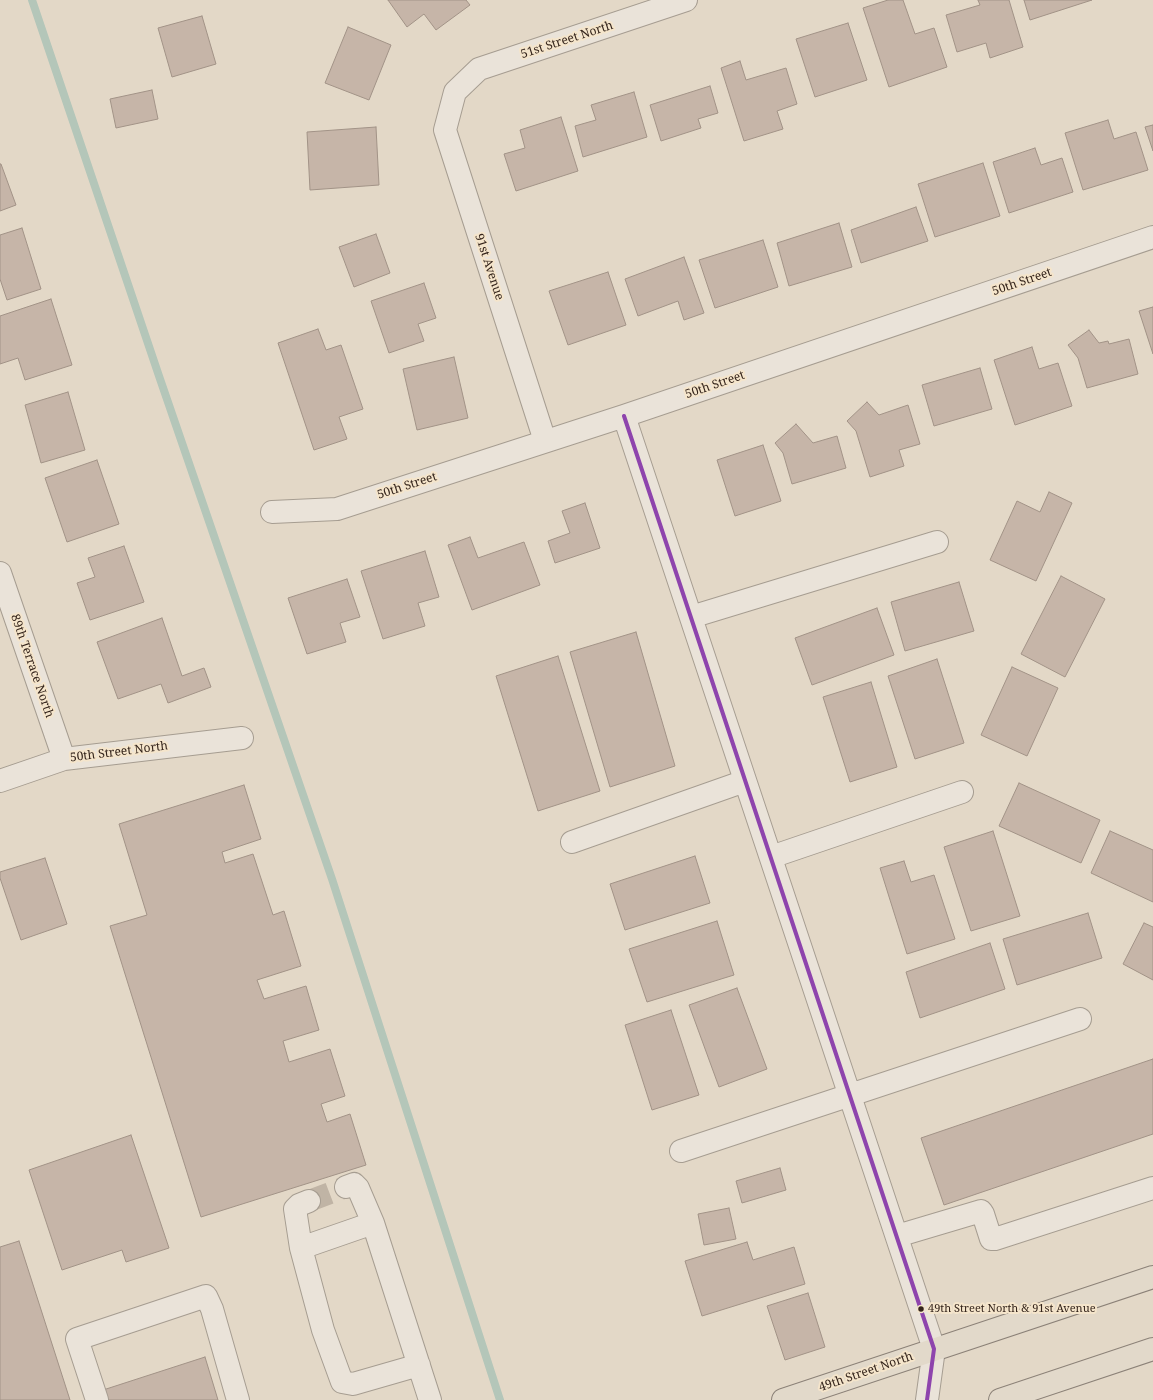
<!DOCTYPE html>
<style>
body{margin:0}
canvas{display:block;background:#e3d8c7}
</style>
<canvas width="1153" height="1400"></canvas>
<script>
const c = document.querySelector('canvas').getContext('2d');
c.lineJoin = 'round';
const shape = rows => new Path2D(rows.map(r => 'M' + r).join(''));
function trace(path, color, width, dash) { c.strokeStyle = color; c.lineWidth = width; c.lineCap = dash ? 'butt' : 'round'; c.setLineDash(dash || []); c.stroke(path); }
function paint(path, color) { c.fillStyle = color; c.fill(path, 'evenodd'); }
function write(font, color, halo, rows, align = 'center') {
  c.font = font + ' "Noto Serif",serif'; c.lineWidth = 4; c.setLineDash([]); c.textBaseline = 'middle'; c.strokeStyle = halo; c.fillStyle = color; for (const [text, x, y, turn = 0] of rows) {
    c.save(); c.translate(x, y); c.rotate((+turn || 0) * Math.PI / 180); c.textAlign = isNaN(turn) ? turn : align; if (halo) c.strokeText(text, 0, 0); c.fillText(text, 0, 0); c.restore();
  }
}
trace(shape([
 [32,0,159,376,332,879,500,1400]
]), '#b4c6b9', 8);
const building = shape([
 [388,0,466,0,470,5,436,30,424,14,407,27,388,0],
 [888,0,903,0,915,34,934,28,947,67,889,87,863,8,888,0],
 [978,0,1009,0,1023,47,990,58,986,43,957,52,946,15,980,5,978,0],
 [1024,0,1092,0,1030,20,1024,0],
 [202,16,216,64,172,77,158,28,202,16],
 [848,23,867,80,815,97,796,39,848,23],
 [348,27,391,45,369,100,325,83,348,27],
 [740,61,746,80,786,68,797,104,777,111,783,129,744,141,721,68,740,61],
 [710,86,718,113,698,119,701,128,661,141,650,105,710,86],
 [152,90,158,119,116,128,110,99,152,90],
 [634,92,647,137,583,157,575,126,596,120,591,105,634,92],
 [561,117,578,171,516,191,504,154,525,148,520,130,561,117],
 [1108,120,1114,139,1136,132,1148,170,1083,190,1065,133,1108,120],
 [1153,125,1153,151,1145,127,1153,125],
 [376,127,379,185,310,190,307,132,376,127],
 [1035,148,1041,165,1062,158,1073,192,1009,213,993,162,1035,148],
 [983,163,1000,216,935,237,918,184,983,163],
 [0,164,1,164,16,205,0,211,0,164],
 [916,207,928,241,861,263,851,230,916,207],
 [839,223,852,267,789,286,777,243,839,223],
 [22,228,41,289,7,300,0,279,0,235,22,228],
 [376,234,390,273,354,287,339,247,376,234],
 [763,240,778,287,715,308,699,260,763,240],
 [684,257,704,313,684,320,678,301,638,316,625,279,684,257],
 [608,272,626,325,568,345,549,291,608,272],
 [424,283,436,318,418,324,424,341,389,353,371,301,424,283],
 [51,299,72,365,25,380,18,358,0,364,0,316,51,299],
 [1153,307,1153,354,1139,311,1153,307],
 [318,329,326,350,341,345,363,409,339,417,347,439,314,450,278,343,318,329],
 [1089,330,1099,343,1108,341,1109,344,1129,339,1138,374,1087,388,1078,358,1068,345,1089,330],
 [1032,347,1039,369,1058,363,1072,406,1015,425,994,360,1032,347],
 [454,357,468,418,417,430,403,369,454,357],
 [980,368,992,409,934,426,922,385,980,368],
 [68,392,85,450,41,463,25,405,68,392],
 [867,402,879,415,908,405,920,444,899,450,904,466,870,477,856,431,847,421,867,402],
 [796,424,813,443,837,436,846,468,792,484,783,453,775,443,796,424],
 [763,445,781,501,735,516,717,460,763,445],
 [97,460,119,524,67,542,45,478,97,460],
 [1049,492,1072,503,1036,581,990,560,1017,501,1040,512,1049,492],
 [585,503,600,548,555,563,548,541,570,533,562,511,585,503],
 [470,537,478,558,524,542,540,585,472,610,448,545,470,537],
 [124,546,144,602,90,620,77,583,95,577,88,558,124,546],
 [425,551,439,597,418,603,425,626,383,639,361,571,425,551],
 [1061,576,1105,599,1065,677,1021,654,1061,576],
 [347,579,360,617,340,623,346,642,307,654,288,598,347,579],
 [959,582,974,631,905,651,891,602,959,582],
 [877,608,894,655,812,685,795,638,877,608],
 [162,618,182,676,204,668,211,687,168,703,161,684,118,699,97,642,162,618],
 [636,632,675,766,610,787,570,652,636,632],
 [558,656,600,791,538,811,496,676,558,656],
 [937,659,964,743,915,759,888,676,937,659],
 [1012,667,1058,688,1027,756,981,735,1012,667],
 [871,682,897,767,850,782,823,697,871,682],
 [1019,783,1100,820,1081,863,999,826,1019,783],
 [244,785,261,839,222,852,225,863,253,854,273,915,284,911,301,966,257,980,264,999,306,986,319,1030,283,1041,289,1062,330,1049,345,1096,321,1104,327,1122,350,1114,366,1165,201,1217,110,926,147,915,119,824,244,785],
 [993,831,1020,916,971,931,944,847,993,831],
 [1110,831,1153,850,1153,902,1091,873,1110,831],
 [695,856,710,903,625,930,610,884,695,856],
 [45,858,67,924,21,940,0,878,0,872,45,858],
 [904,861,911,882,934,875,955,939,907,954,880,868,904,861],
 [1088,913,1102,958,1017,985,1003,939,1088,913],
 [717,921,734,975,647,1002,629,949,717,921],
 [1144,923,1153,927,1153,980,1123,964,1144,923],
 [990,943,1005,989,920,1018,906,972,990,943],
 [737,988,767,1069,719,1087,689,1005,737,988],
 [671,1010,699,1095,652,1110,625,1025,671,1010],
 [1153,1059,1153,1134,944,1205,921,1138,1153,1059],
 [131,1135,169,1248,126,1262,122,1250,62,1270,29,1170,131,1135],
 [780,1168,786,1190,742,1203,736,1181,780,1168],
 [729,1208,736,1239,704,1245,698,1214,729,1208],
 [19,1241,70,1400,0,1400,0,1247,19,1241],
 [747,1242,753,1260,794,1247,805,1284,702,1316,685,1261,747,1242],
 [808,1293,825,1347,785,1360,767,1306,808,1293],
 [205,1357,218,1400,103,1400,100,1391,205,1357]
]);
paint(building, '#c6b5a8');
trace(building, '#a29387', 1);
trace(shape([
 [309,1201,346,1187]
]), '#c0b4a5', 22, [22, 11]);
const minor = shape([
 [624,416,934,1349,927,1400],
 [545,441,445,130,455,92,479,69,686,0],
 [272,512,337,509,624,416,1153,237],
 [0,573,64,759],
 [691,617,937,542],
 [0,781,64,759,242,738],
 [572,842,745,781],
 [771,857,962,792],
 [681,1151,1080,1019],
 [346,1187,354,1184,358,1188,373,1223,430,1400],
 [373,1223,301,1248,323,1330,342,1382,353,1384,419,1365],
 [897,1236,981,1211,983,1214,991,1239,995,1239,1153,1188],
 [301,1248,295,1209,299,1205,309,1201],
 [97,1400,77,1339,206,1296,212,1309,238,1400]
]);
const major = shape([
 [783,1400,1153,1277],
 [1000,1400,1153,1349]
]);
trace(minor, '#a69d91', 24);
trace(major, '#8c8278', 24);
trace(minor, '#eae3d9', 22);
trace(major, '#e2d9ca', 22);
trace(shape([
 [624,416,934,1349,927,1400]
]), '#8e44ad', 4);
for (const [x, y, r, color] of [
 [921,1309,3.5,"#34241b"]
]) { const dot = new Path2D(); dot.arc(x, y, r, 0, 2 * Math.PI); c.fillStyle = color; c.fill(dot); trace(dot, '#f5e5cb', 1.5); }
write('11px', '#34241b', '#f5e5cb', [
 ["49th Street North & 91st Avenue",928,1309]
], 'left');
write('12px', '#34241b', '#f5e5cb', [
 ["51st Street North",567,40,-18],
 ["91st Avenue",489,267,72],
 ["50th Street",1022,282,-19],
 ["50th Street",715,385,-19],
 ["50th Street",407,486,-18],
 ["89th Terrace North",32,666,71],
 ["50th Street North",119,752,-7],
 ["49th Street North",866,1372,-19]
]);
</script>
